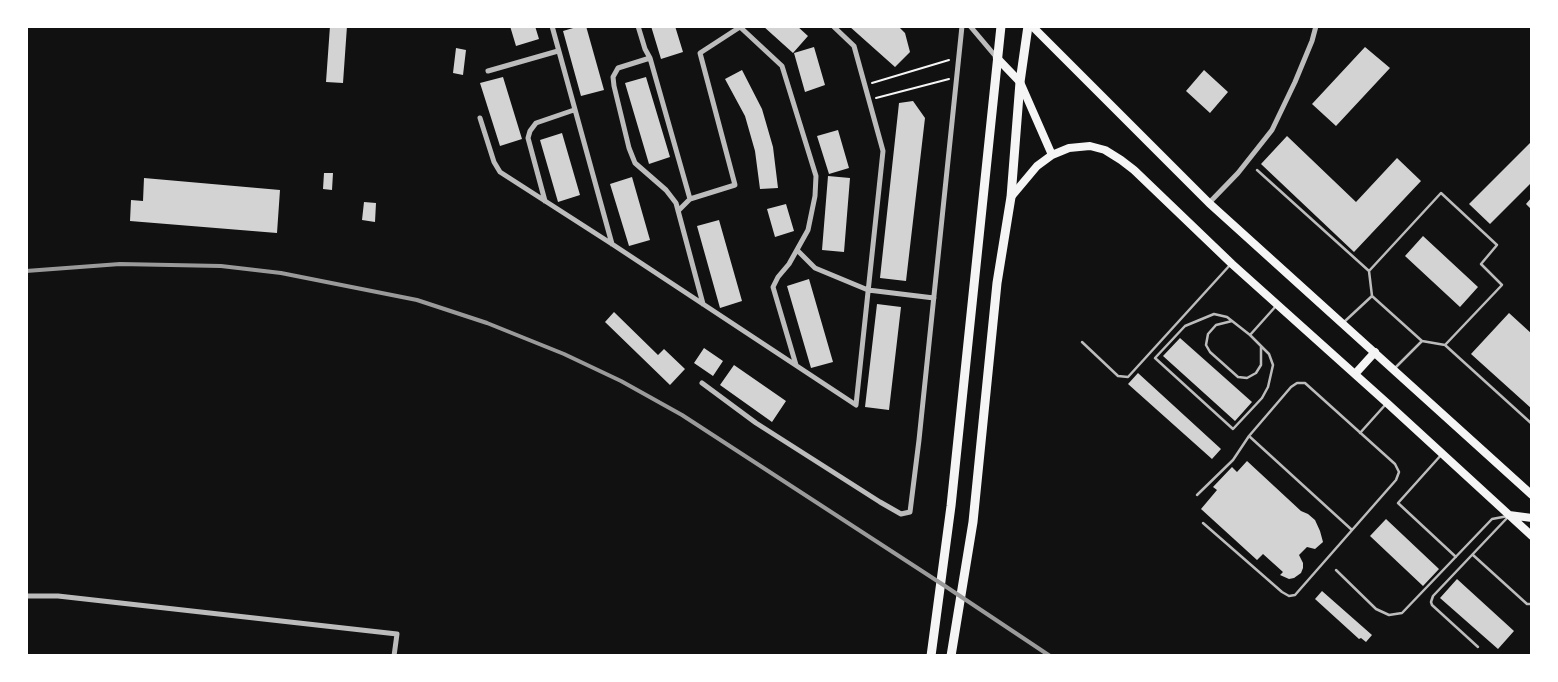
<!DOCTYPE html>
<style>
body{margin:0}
#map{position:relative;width:1558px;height:682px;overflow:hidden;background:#111;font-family:Bitter,serif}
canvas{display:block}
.frame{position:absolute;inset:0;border:28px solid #fff;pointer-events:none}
</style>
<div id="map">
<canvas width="1558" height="682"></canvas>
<div class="frame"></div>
</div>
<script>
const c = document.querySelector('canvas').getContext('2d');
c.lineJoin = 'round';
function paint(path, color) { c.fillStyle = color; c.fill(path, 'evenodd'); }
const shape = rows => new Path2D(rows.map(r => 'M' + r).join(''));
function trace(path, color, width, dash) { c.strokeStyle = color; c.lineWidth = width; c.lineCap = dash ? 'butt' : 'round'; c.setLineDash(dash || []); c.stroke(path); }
paint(shape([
 [330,26,347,26,343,83,326,82],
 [510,26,535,26,539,39,516,46],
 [580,26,586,26,604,90,581,96,563,31],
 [651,26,675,26,683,52,661,59],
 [763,26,797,26,808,36,793,53],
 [849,26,898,26,905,33,910,52,895,67],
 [814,47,825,85,805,92,794,53],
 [1365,47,1390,68,1336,126,1312,104],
 [456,48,466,50,463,75,453,73],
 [742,70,762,109,773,147,778,188,760,189,755,151,745,116,725,79],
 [1204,70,1228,92,1210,113,1186,91],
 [503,77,522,139,500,146,480,83],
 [646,77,670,157,649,164,625,83],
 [913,101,925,118,906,281,880,278,899,103],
 [838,130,849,168,829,174,817,136],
 [562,133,580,195,558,202,540,140],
 [1287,136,1356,202,1397,158,1421,181,1354,252,1261,164],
 [1532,141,1532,182,1490,224,1469,204],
 [324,173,333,173,332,190,323,189],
 [828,176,850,178,844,252,822,250],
 [632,177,650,240,629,246,610,184],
 [144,178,280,190,277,233,130,221,131,200,143,201],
 [1532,197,1532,210,1526,204],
 [364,202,376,203,375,222,362,220],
 [786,204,794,231,775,237,767,209],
 [719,220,742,301,720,308,697,226],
 [1423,236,1478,287,1460,307,1405,256],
 [809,279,833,362,811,368,787,286],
 [877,304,901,307,889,410,865,407],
 [614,312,658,355,664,349,685,369,670,385,605,322],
 [1509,313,1532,334,1532,409,1471,354],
 [1180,338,1252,402,1235,421,1163,356],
 [704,348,723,361,713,376,694,363],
 [734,365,786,401,772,422,720,385],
 [1138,373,1221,449,1212,459,1128,384],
 [1247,461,1301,511,1308,514,1315,520,1320,531,1323,542,1315,549,1307,547,1299,555,1303,563,1303,568,1301,573,1294,578,1289,579,1280,575,1283,572,1263,554,1257,560,1201,509,1217,490,1213,487,1232,467,1237,472],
 [1386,519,1439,569,1423,586,1370,536],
 [1457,579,1514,631,1498,649,1440,598],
 [1322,591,1372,635,1366,642,1361,638,1359,639,1315,599]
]), '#d3d3d3');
trace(shape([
 [872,83,949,60],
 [876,98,949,79]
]), '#f5f5f5', 2);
trace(shape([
 [1257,170,1369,271,1372,296,1344,322],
 [1369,271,1441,193,1497,245,1481,264,1502,285,1445,345],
 [1372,296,1422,341],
 [1214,314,1227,317,1250,335,1269,354,1273,365,1268,387,1262,398,1233,429,1155,358,1185,326,1214,314],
 [1232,321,1216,325,1208,334,1206,345,1210,352,1238,377,1247,378,1256,373,1261,365,1261,346],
 [1250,335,1276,306],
 [1082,342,1118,376,1128,377,1230,265],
 [1395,368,1422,341,1445,345,1532,424],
 [1360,433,1386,404],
 [1249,436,1352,530],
 [1442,454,1398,503,1456,557],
 [1197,495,1233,460,1249,436,1291,387,1297,383,1305,383,1395,464,1399,472,1396,480,1295,595,1289,596,1282,592,1203,523],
 [1473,555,1527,604,1532,604],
 [1336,570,1376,609,1389,615,1402,613,1492,519,1508,516],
 [1478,647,1432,605,1431,602,1433,596,1508,517]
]), '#bcbcbc', 2.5);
trace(shape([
 [552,26,612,244],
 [638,26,645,49,650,58,690,199],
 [739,26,782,66,816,176,815,196,808,230,789,264,778,277,773,287,796,365],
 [970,26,997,58],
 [650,58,618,68,613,77,614,86,629,148,635,163,666,190,676,203,703,304],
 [488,71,558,51],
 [480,118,494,162,500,172,612,244,856,405,883,151,854,46,833,26],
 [545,201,528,138,530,131,536,123,574,110],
 [1209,203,1238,173,1272,130,1295,82,1312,41,1316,26],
 [678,211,690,199,735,185,700,53,740,27],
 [797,250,815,268,868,290,934,298],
 [702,383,756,423,880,502,901,514,910,512,919,440,962,26],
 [26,596,58,596,397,634,394,656]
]), '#bcbcbc', 5);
trace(shape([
 [1032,26,1209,203,1532,495],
 [997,58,1020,82,1052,155,1069,148,1090,146,1105,150,1121,160,1134,170,1232,264,1387,403,1532,536],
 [1011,197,1037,166,1052,155],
 [1355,374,1375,352],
 [1509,515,1532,518]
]), '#f5f5f5', 8);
trace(shape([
 [931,656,951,506,1001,26],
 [951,656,973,522,997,283,1011,197,1020,82,1028,26]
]), '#f5f5f5', 9);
trace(shape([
 [26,271,120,264,221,266,281,273,417,300,487,323,564,354,621,381,682,415,945,586,1050,656]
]), '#9a9a9a', 4);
</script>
